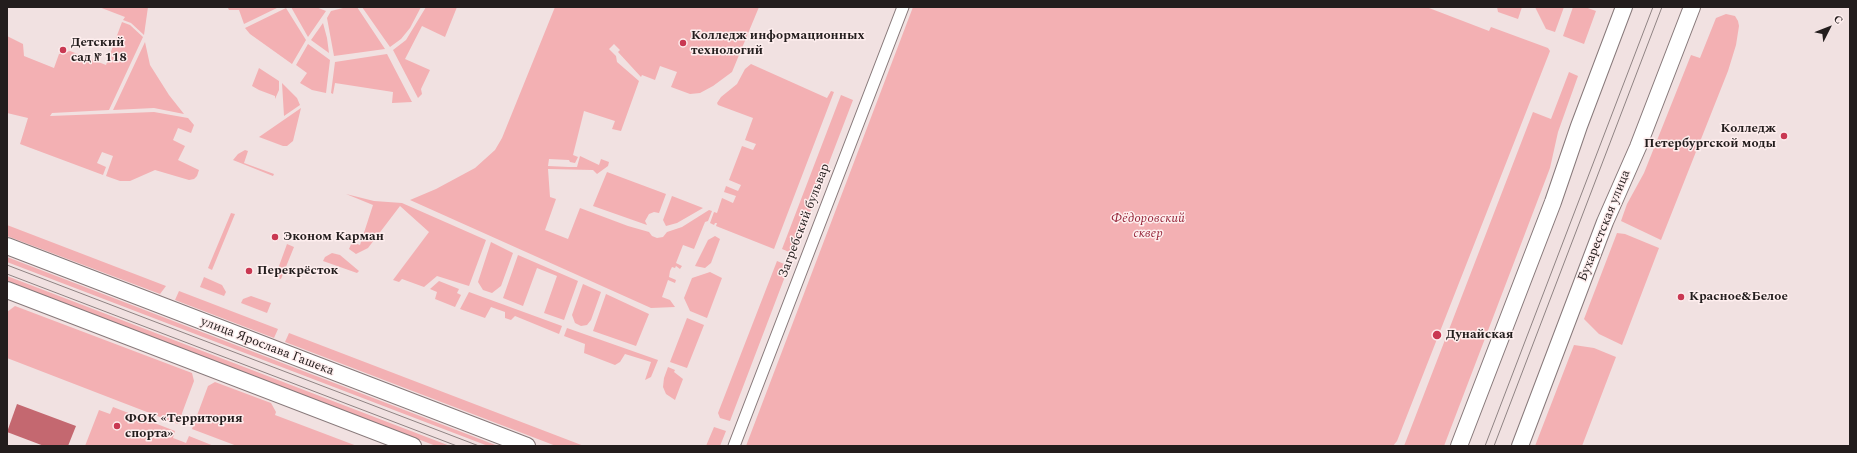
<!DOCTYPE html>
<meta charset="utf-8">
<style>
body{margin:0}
#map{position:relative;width:1857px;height:453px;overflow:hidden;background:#f1e1e1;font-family:Spectral,serif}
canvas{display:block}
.frame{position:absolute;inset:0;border:8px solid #231d1d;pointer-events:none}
.north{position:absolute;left:1809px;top:8px;width:40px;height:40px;-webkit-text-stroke:3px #feeeee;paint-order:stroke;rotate:48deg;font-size:11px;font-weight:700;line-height:16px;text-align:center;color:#231d1d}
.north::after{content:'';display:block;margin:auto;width:14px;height:18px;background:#231d1d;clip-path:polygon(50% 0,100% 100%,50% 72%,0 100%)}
</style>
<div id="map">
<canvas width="1857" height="453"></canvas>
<div class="frame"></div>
<div class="north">С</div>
</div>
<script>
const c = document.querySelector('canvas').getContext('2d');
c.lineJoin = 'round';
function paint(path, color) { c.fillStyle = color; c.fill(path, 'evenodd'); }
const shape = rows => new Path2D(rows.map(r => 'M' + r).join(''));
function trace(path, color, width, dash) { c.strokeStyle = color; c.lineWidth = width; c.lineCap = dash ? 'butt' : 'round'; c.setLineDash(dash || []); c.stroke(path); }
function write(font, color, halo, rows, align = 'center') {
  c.font = font + ' Spectral,serif'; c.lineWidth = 3; c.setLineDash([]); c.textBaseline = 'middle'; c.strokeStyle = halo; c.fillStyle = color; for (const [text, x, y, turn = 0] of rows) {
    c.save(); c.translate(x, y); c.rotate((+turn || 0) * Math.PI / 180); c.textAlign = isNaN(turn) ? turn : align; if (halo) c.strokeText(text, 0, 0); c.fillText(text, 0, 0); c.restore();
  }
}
paint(shape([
 [99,7,148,7,144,35,131,23,123,20,125,17],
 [279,7,244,24,239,10,229,10,228,8],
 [291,7,316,7,326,11,308,37],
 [347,7,357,7,385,49,334,56,327,18,331,11],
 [362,7,421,7,410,28,401,39,390,47],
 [426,7,457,7,445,37,422,26,405,59,430,70,421,89,422,94,418,98,393,50,406,40],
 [555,7,759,7,732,72,713,86,700,93,690,94,671,87,677,72,660,66,655,80,642,75,641,77,618,52,620,50,614,44,609,49,616,56,617,62,639,81,621,131,612,129,615,121,584,111,573,155,578,157,575,163,570,162,569,160,549,159,548,166,569,167,577,167,580,156,599,165,601,159,609,162,608,166,597,174,593,170,548,169,550,197,556,199,545,230,568,239,580,208,628,226,649,232,652,236,657,238,663,237,667,232,682,227,709,210,712,211,708,221,705,222,694,249,683,245,676,263,682,266,680,269,676,266,675,268,672,267,670,271,669,277,676,280,675,283,668,280,662,297,670,300,675,307,651,308,410,200,436,189,475,168,495,150,502,138],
 [913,7,1431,7,1429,8,1489,31,1491,27,1548,48,1550,51,1397,441,1393,446,746,446],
 [1497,7,1522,7,1518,19,1498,12],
 [1535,7,1564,7,1555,32,1546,29],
 [1573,7,1585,7,1596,11,1584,44,1563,36],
 [286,8,306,40,292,64,250,34,245,28],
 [1726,14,1735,16,1738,21,1739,26,1736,45,1728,71,1661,240,1621,221,1627,204,1644,173,1691,55,1700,58,1716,18],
 [122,22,130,25,143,37,109,110,52,113,50,116,154,112,188,118,194,125,191,133,178,128,173,140,185,146,178,160,199,170,197,176,194,179,189,180,155,170,130,181,120,181,106,176,113,156,102,152,97,163,106,167,103,175,20,144,28,118,7,113,7,36,23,44,24,56,54,68,59,54,70,51,106,65],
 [323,23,327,38,329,53,311,40],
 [145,42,150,65,169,95,184,114,154,108,113,110],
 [308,44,330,60,326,93,312,90,300,83,307,73,296,65],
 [387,54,412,102,392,103,393,92,335,83,333,94,331,93,335,62],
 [751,64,827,98,831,91,834,92,774,249,716,226,717,223,715,223,714,225,710,223,714,212,717,213,722,198,733,203,736,196,724,192,726,186,738,191,741,185,729,180,742,146,753,150,756,144,745,140,753,118,718,105,717,103,721,97,737,84,745,69],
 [259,68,279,81,279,90,275,99,275,96,259,90,252,86],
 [1569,72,1578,76,1558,132,1550,168,1444,446,1404,446,1533,112,1551,119],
 [282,83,297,98,300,105,284,116],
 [841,95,853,100,794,254,782,249],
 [301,108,293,141,287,146,283,146,259,137],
 [245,150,248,151,244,163,274,174,273,176,233,160,238,154],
 [607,172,666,194,659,213,654,212,649,214,645,221,647,225,593,206],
 [346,194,374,201,402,203,486,240,469,286,437,276,424,287,402,279,399,282,393,280,429,232,400,206,368,248,356,254,349,249,352,242,360,245,373,205],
 [672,196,703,208,677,223,666,226,663,220],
 [231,213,235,214,212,270,208,268],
 [7,225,166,286,160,294,7,236],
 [1617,233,1625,234,1659,248,1622,345,1599,334,1584,319],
 [715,236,720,239,711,263,705,268,695,266,708,240],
 [491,242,513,253,501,286,492,293,483,290,478,282],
 [287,244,294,247,281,279,275,277],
 [332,253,340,255,359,271,357,273,323,261,325,257],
 [518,255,578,281,564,320,544,313,557,276,537,268,523,306,503,298],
 [7,257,498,446,488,446,7,262],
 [777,261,789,266,730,421,720,418,718,413],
 [710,272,722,278,707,318,690,311,684,298,692,278],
 [7,276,450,446,436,446,7,281],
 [204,277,222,285,226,292,224,296,200,287],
 [439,281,459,289,457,293,461,295,455,307,435,299,437,292,430,289],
 [583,284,601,292,591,320,587,325,581,326,575,323,572,315],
 [179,291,278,329,274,338,175,300],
 [469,292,562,326,559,334,515,316,511,320,505,318,505,312,491,307,485,318,460,309],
 [606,294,649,314,636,346,593,331],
 [251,296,271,303,267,313,241,303,243,299],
 [15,306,192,373,194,381,178,424,7,358,7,312],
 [687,318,704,325,687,368,670,362],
 [567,328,658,360,651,377,645,380,651,362,625,354,620,362,615,365,584,353,585,344,564,336],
 [289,333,584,446,556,446,285,342],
 [1574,345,1594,348,1616,357,1582,446,1535,446],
 [668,367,675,370,674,372,683,379,675,400,666,394,663,387,664,378],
 [215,382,271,403,276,412,275,415,357,446,237,446,192,429,208,386],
 [113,407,175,431,173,438,181,441,186,443,189,436,214,446,85,446,99,410,110,414],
 [714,427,726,431,720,446,706,446]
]), '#f3b0b3');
paint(shape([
 [17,404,76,426,68,446,44,446,7,432]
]), '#c46870');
const street = shape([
 [734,446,903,7]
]);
const secondary = shape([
 [7,246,527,446],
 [7,290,413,446],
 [1459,446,1553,202,1579,126,1624,7],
 [1520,446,1605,222,1638,147,1692,7]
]);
trace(street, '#87797a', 13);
trace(secondary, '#87797a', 18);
trace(street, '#fff', 11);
trace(secondary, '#fff', 16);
trace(shape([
 [7,265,479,446],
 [7,274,457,446],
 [1485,446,1653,7],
 [1494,446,1662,7]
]), '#8f8383', 1);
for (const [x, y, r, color] of [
 [683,43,4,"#c93852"],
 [63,50,4,"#c93852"],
 [1784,136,4,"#c93852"],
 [275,237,4,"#c93852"],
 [249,271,4,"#c93852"],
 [1681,297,4,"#c93852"],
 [1437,335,5,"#c93852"],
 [117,426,4,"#c93852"]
]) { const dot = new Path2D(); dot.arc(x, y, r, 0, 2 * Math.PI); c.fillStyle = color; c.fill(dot); trace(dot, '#feeeee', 1.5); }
write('bold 13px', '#231d1d', '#feeeee', [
 ["Колледж информационных",691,36],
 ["технологий",691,51],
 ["Детский",71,43],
 ["сад № 118",71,58],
 ["Колледж",1776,129,"right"],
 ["Петербургской моды",1776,144,"right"],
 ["Эконом Карман",283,237],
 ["Перекрёсток",257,271],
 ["Красное&Белое",1689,297],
 ["Дунайская",1446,335],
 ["ФОК «Территория",125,419],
 ["спорта»",125,434]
], 'left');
write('italic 13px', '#97273b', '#feeeee', [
 ["Фёдоровский",1148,219],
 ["сквер",1148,234]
]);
write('13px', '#231d1d', '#feeeee', [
 ["Загребский бульвар",805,221,-69],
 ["Бухарестская улица",1605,226,-68],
 ["улица Ярослава Гашека",267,347,21]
]);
</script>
